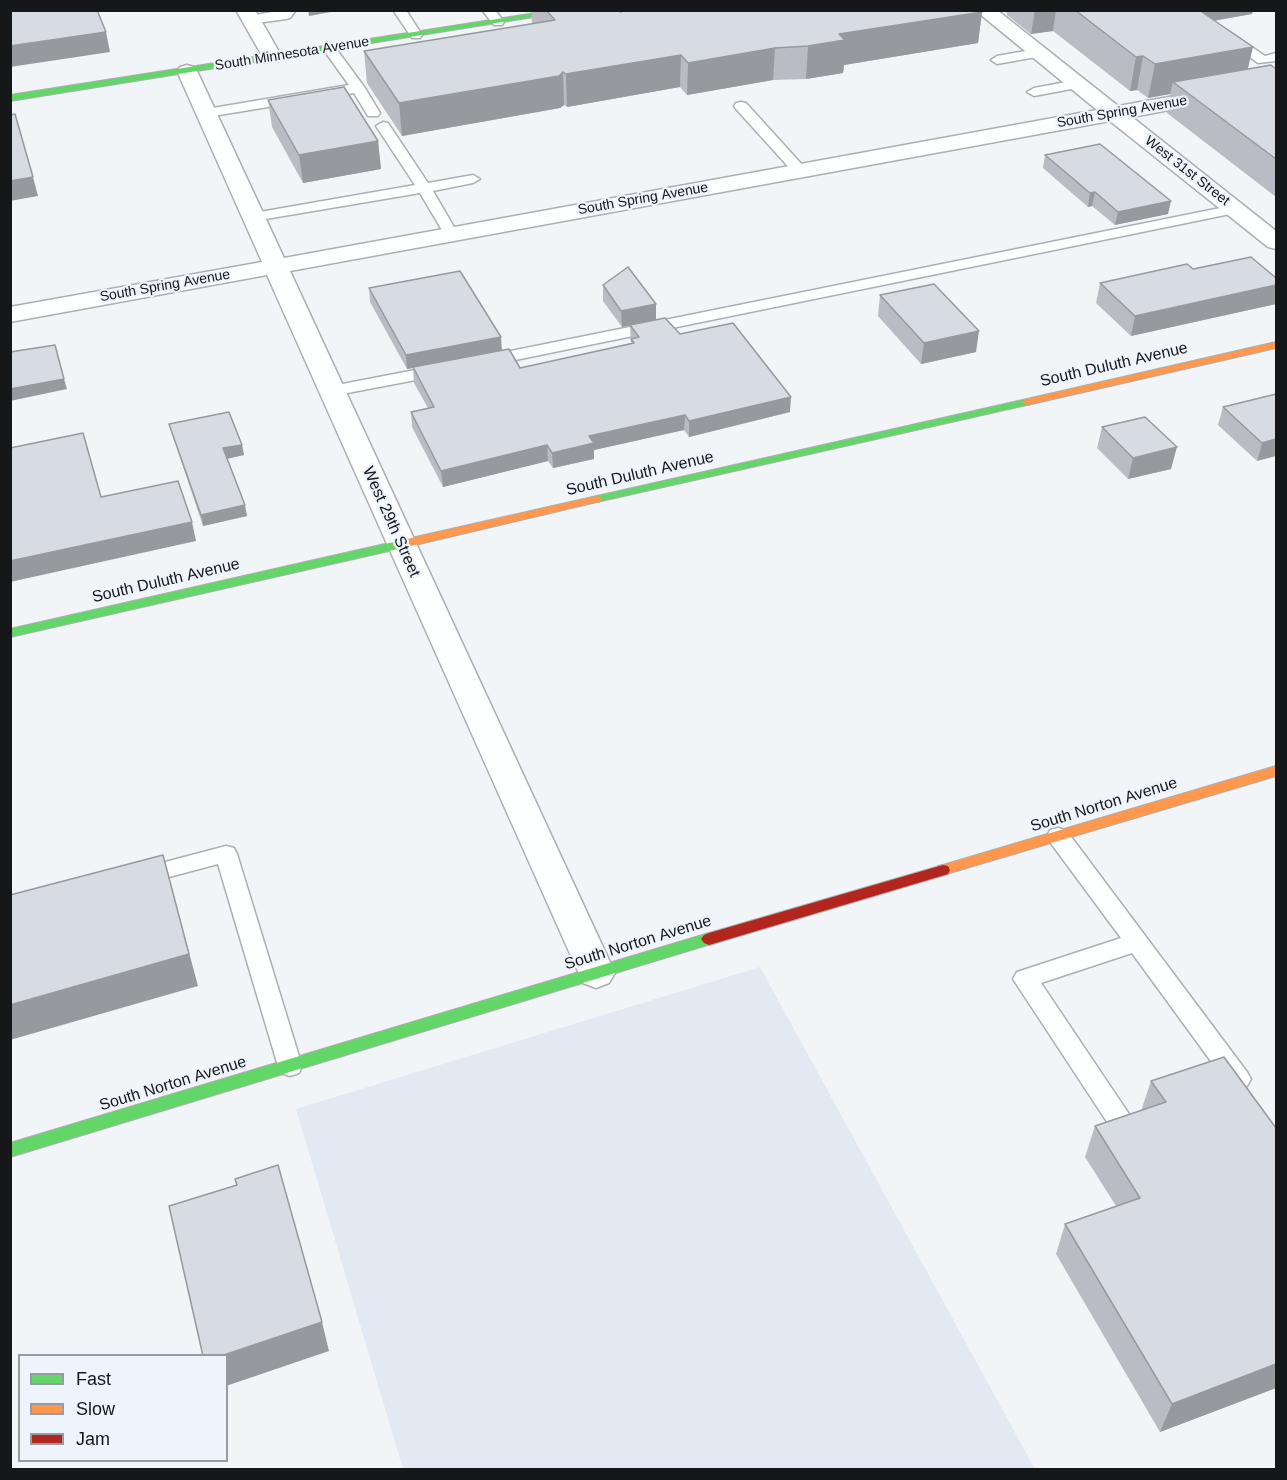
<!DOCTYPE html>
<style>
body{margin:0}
#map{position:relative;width:1287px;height:1480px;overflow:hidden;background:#f2f5f8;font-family:Arial,sans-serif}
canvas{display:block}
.frame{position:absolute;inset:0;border:12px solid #151719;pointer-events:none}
.legend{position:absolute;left:18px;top:1354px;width:210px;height:108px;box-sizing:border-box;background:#eef4fc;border:2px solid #979ca1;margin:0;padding:8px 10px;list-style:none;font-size:18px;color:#151719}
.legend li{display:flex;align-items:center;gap:12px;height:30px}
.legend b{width:30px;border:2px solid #979ca1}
</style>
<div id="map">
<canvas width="1287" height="1480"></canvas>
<div class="frame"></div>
<ul class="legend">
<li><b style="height:8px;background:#63d668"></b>Fast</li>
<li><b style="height:8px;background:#ff974d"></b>Slow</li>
<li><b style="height:8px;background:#b3261e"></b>Jam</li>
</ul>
</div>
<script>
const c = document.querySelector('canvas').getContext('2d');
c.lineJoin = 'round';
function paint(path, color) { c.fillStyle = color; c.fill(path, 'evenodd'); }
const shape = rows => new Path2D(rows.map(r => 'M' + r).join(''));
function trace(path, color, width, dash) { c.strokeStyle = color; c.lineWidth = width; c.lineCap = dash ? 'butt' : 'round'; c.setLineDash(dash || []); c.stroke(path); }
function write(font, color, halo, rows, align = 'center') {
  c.font = font + ' Arial,sans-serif'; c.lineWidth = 4.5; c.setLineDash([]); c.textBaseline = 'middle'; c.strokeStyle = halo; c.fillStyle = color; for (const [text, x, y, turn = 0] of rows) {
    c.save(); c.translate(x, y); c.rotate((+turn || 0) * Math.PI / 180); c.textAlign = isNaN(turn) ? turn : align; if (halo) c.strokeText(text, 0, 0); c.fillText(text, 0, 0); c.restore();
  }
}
paint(shape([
 [760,967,1035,1469,403,1469,296,1109]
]), '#e2e9f3');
const lane = shape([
 [283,10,296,10,290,18,286,19,250,24,244,20,250,16,283,10],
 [393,10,406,10,422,35,420,38,412,38,393,10],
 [482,10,495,10,504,22,502,25,494,25,482,10],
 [1228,31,1265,56,1276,53,1276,61,1258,63,1224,38,1222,35,1228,31],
 [329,45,334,46,365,88,380,113,378,116,368,116,354,93,207,117,200,113,207,109,349,85,323,49,329,45],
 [1037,49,1042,50,1043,53,1042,56,997,64,991,60,997,56,1037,49],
 [1077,80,1084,84,1082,87,1034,96,1027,92,1034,88,1077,80],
 [741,102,746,103,805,168,807,171,805,174,795,174,736,109,734,106,736,103,741,102],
 [383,122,388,123,428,183,473,175,480,179,473,183,433,191,458,234,456,237,446,237,420,193,254,221,249,220,247,217,249,214,254,213,415,185,376,126,383,122],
 [1235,205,1242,209,1240,212,486,366,478,361,486,356,1235,205],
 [441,365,447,366,449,370,447,374,332,396,324,391,332,386,441,365],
 [1058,828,1066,830,1247,1072,1251,1079,1247,1086,1238,1089,1229,1086,1132,953,1041,983,1133,1120,1129,1128,1120,1131,1111,1128,1013,979,1017,972,1121,938,1050,842,1047,836,1050,830,1058,828],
 [226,846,234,848,237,854,302,1066,299,1073,290,1076,281,1073,278,1066,218,864,139,885,131,883,128,877,131,871,226,846]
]);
const street = shape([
 [236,10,255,10,282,57,279,61,265,61,236,10],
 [975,10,997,10,1118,106,1276,78,1276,90,1132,117,1276,231,1276,249,1268,247,1110,121,290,271,615,973,609,983,596,988,583,983,267,275,10,322,10,307,262,262,177,71,180,67,187,65,194,67,197,71,284,258,1097,110,975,10]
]);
const fast = shape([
 [555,10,577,10,10,101,10,95,555,10],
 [1027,399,1031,400,1031,404,597,502,591,499,597,496,1027,399],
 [398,541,402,542,404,545,402,548,10,637,10,629,398,541],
 [709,933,714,935,717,939,714,943,10,1157,10,1143,709,933]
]);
const slow = shape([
 [1276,342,1276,348,1027,405,1022,402,1027,399,1276,342],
 [597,496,603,499,601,501,398,549,392,545,398,541,597,496],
 [1276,766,1276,776,943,875,938,874,936,870,938,866,943,865,1276,766]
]);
const jam = shape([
 [943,865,948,866,950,870,948,874,709,945,704,943,701,939,704,935,709,933,943,865]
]);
trace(lane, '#adafb2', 3);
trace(street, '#adafb2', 3);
trace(fast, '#adafb2', 2);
trace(slow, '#adafb2', 2);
trace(jam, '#adafb2', 2);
paint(lane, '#fdfefe');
paint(street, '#fdfefe');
paint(fast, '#63d668');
paint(slow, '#ff974d');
paint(jam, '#b3261e');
paint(shape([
 [531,10,619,10,620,12,982,12,978,43,844,65,843,73,806,79,773,80,687,95,680,87,567,107,564,105,560,108,402,136,367,83,364,51,532,24],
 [1006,10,1253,10,1252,14,1214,21,1248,69,1276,69,1276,197,1167,113,1170,94,1148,98,1137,90,1130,91,1053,31,1031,34,1007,15],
 [268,100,378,141,381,169,303,183,272,127],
 [1045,155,1168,214,1115,225,1092,206,1088,207,1043,168],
 [1193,269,1276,278,1276,304,1131,336,1096,303,1100,283],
 [603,285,656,320,680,334,790,412,689,437,684,430,594,450,594,459,553,468,548,461,443,487,412,427,411,412,428,408,414,383,413,368,407,369,370,302,369,288,501,350,520,368,631,343,630,326,622,327,603,301],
 [880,295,976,352,921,364,878,316],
 [1276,394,1257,461,1218,425,1223,407],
 [169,424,242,445,244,455,227,459,247,516,203,526,172,434],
 [1102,427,1171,469,1128,479,1097,448],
 [1151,1081,1276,1128,1276,1388,1160,1432,1056,1254,1065,1224,1116,1206,1085,1157,1095,1126,1141,1111]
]), '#b9bcc2');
paint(shape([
 [308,10,342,10,309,16],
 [1035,10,1056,10,1053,31,1031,34],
 [1174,10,1253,10,1252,14,1170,28],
 [982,12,978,43,844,65,843,73,806,79,808,46,839,34],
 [106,32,110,52,10,67,10,46],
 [1253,47,1245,81,1173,82,1170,94,1148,98,1155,64],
 [775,48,773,80,687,95,688,63],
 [681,55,680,87,567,107,566,74],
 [1143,56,1137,90,1130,91,1136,57],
 [563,72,564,105,560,108,402,136,399,103],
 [378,141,381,169,303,183,299,155],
 [33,177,38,196,10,201,10,181],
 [1095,192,1092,206,1088,207,1090,193],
 [1171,201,1168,214,1115,225,1118,212],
 [1276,285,1276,304,1131,336,1135,316],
 [656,304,656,320,622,327,621,311],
 [979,331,976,352,921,364,924,343],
 [501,337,502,351,407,369,406,355],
 [64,379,67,389,10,401,10,389],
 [791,397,790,412,689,437,689,421],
 [685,415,684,430,594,450,594,459,553,468,552,453,589,436],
 [1276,439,1276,456,1257,461,1262,443],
 [242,445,244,455,225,459,223,448],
 [547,445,548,461,443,487,441,471],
 [1177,447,1171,469,1128,479,1133,458],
 [245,505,247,516,203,526,201,515],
 [192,522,196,541,10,582,10,561],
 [163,855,198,986,10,1040,10,1005],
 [322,1322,329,1351,226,1386,226,1356,221,1356],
 [1276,1364,1276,1388,1160,1432,1172,1404]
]), '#96999e');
const building = shape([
 [10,10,97,10,106,32,10,46,10,10],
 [546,10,619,10,620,12,626,10,981,10,982,12,839,34,845,40,808,46,775,48,688,63,681,55,566,74,563,72,559,76,399,103,364,51,555,20,546,10],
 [1075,10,1199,10,1253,47,1155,64,1143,56,1136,57,1075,10],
 [1271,65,1276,69,1276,159,1173,82,1271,65],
 [344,87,378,141,299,155,268,100,344,87],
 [15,114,33,177,10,181,10,115,15,114],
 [1100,144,1171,201,1118,212,1095,192,1090,193,1045,155,1100,144],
 [1251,257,1276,278,1276,285,1135,316,1100,283,1187,264,1193,269,1251,257],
 [628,267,656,304,621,311,603,285,628,267],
 [460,271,501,337,406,355,369,288,460,271],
 [934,284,979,331,924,343,880,295,934,284],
 [665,318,680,334,733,323,791,397,689,421,685,415,589,436,594,443,552,453,547,445,441,471,411,412,434,407,413,367,509,349,520,368,634,343,631,339,639,337,630,325,665,318],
 [55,345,64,379,10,389,10,352,55,345],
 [1276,394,1276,439,1262,443,1223,407,1276,394],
 [229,412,242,445,223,448,245,505,201,515,169,424,229,412],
 [1145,417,1177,447,1133,458,1102,427,1145,417],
 [83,433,101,497,178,481,192,522,10,561,10,448,83,433],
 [163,855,189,954,10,1005,10,895,163,855],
 [1224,1057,1276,1128,1276,1364,1172,1404,1065,1224,1140,1198,1095,1126,1166,1102,1151,1081,1224,1057],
 [278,1165,322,1322,221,1356,203,1356,169,1206,237,1185,235,1179,278,1165]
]);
paint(building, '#d7dbe2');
trace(building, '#96999e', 1.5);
write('14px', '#151719', '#eef4fc', [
 ["South Minnesota Avenue",292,54,-9],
 ["South Spring Avenue",1122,112,-10],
 ["West 31st Street",1187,171,38],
 ["South Spring Avenue",643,199,-10],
 ["South Spring Avenue",165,286,-10]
]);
write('16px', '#151719', '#eef4fc', [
 ["South Duluth Avenue",1114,365,-13],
 ["South Duluth Avenue",640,474,-13],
 ["West 29th Street",391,522,66],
 ["South Duluth Avenue",166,581,-13],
 ["South Norton Avenue",1104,805,-17],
 ["South Norton Avenue",638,943,-17],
 ["South Norton Avenue",173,1084,-17]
]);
</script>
